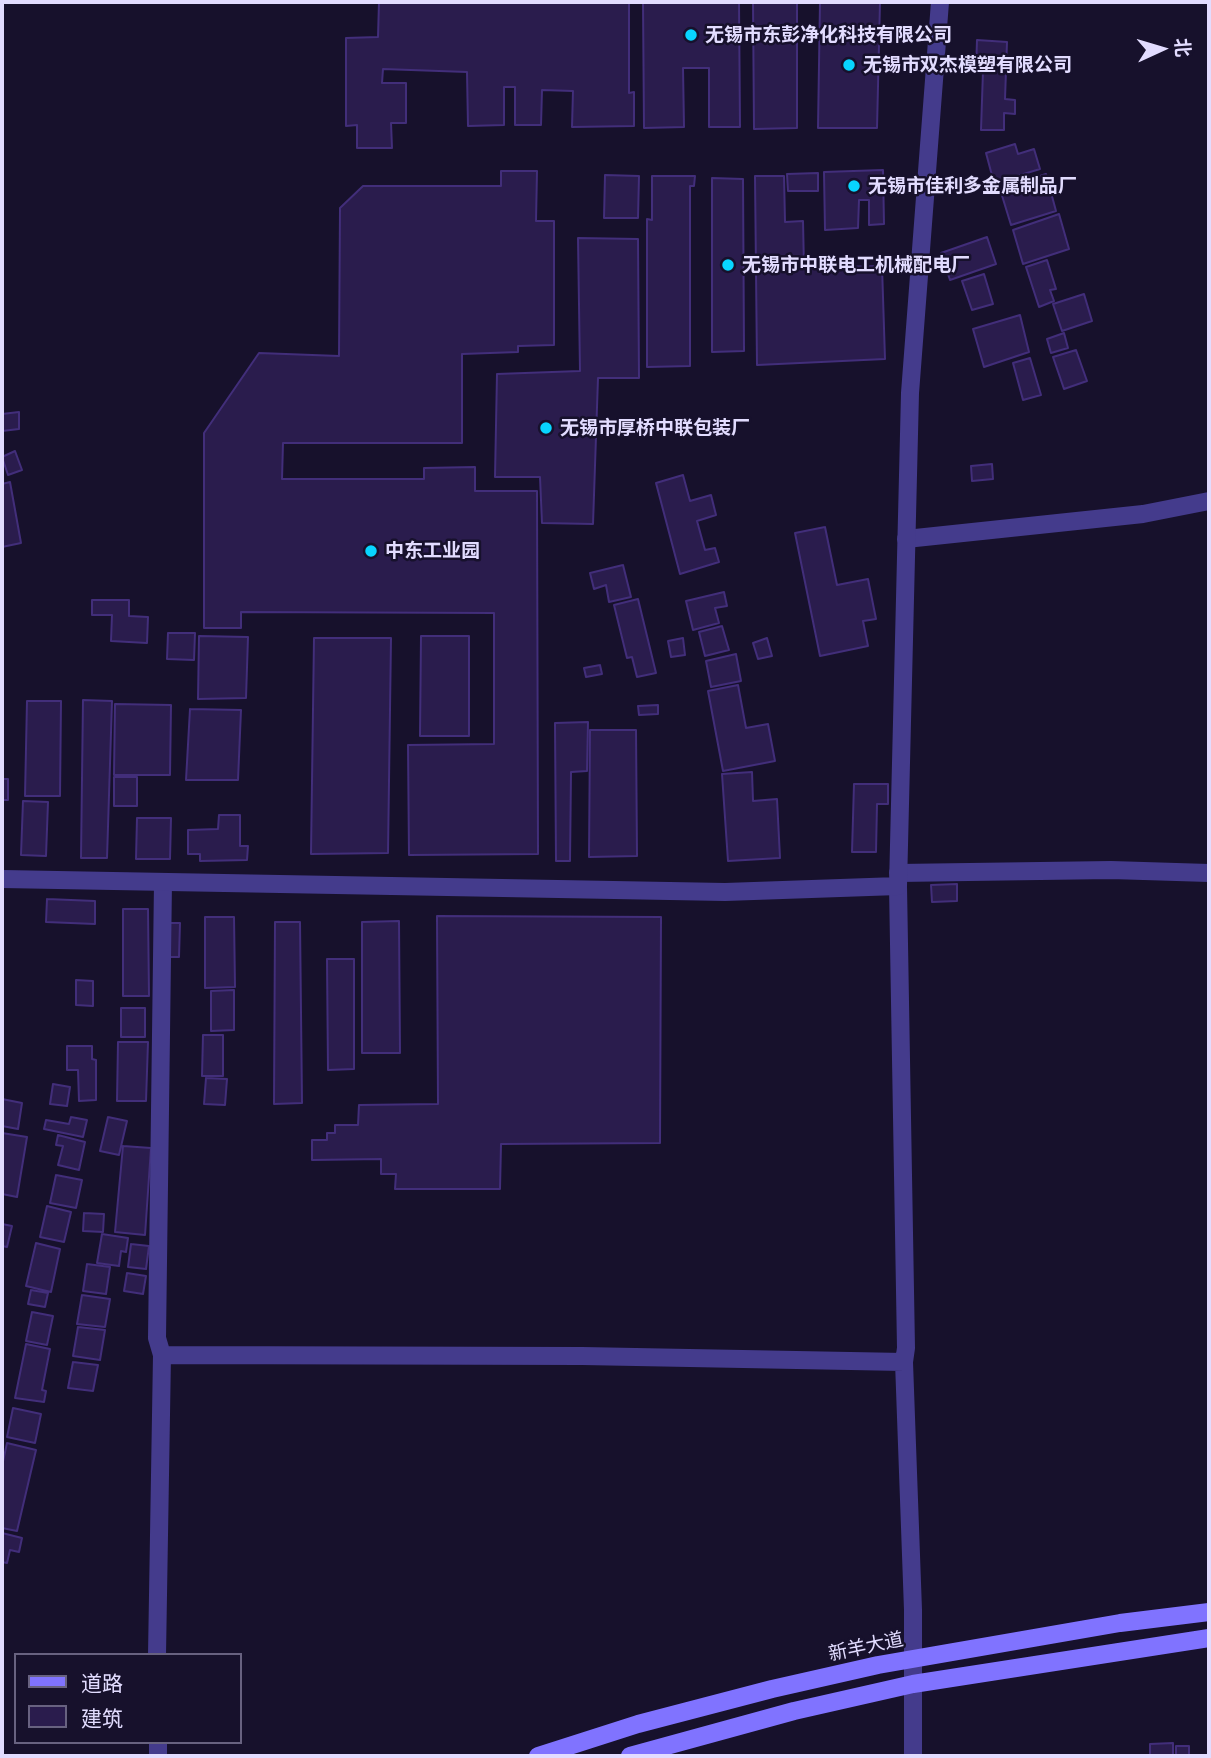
<!DOCTYPE html>
<meta charset="utf-8">
<style>
body{margin:0}
#map{position:relative;width:1211px;height:1758px;overflow:hidden;background:#17112c;font-family:Quicksand,"Noto Sans SC",sans-serif}
canvas{display:block}
.frame{position:absolute;inset:0;border:4px solid #e2dcff;pointer-events:none}
.legend{position:absolute;left:14px;top:1653px;width:228px;height:91px;box-sizing:border-box;background:#17112c;border:2px solid #686280;margin:0;padding:9px 12px;list-style:none;font-size:21px;color:#e2dcff}
.legend li{display:flex;align-items:center;gap:14px;height:35px}
.legend b{width:35px;border:2px solid #686280}
.north{position:absolute;left:1127px;top:14px;width:70px;height:70px;-webkit-text-stroke:5px #17112c;paint-order:stroke;rotate:86deg;font-size:19px;font-weight:700;line-height:28px;text-align:center;color:#e2dcff}
.north::after{content:'';display:block;margin:auto;width:24px;height:32px;background:#e2dcff;clip-path:polygon(50% 0,100% 100%,50% 72%,0 100%)}
</style>
<div id="map">
<canvas width="1211" height="1758"></canvas>
<div class="frame"></div>
<ul class="legend">
<li><b style="height:9px;background:#8073ff"></b>道路</li>
<li><b style="height:19px;background:#2a1c4d"></b>建筑</li>
</ul>
<div class="north">北</div>
</div>
<script>
const c = document.querySelector('canvas').getContext('2d');
c.lineJoin = 'round';
function paint(path, color) { c.fillStyle = color; c.fill(path, 'evenodd'); }
const shape = rows => new Path2D(rows.map(r => 'M' + r).join(''));
function trace(path, color, width, dash) { c.strokeStyle = color; c.lineWidth = width; c.lineCap = dash ? 'butt' : 'round'; c.setLineDash(dash || []); c.stroke(path); }
function write(font, color, halo, rows, align = 'center') {
  c.font = font + ' Quicksand,"Noto Sans SC",sans-serif'; c.lineWidth = 5; c.setLineDash([]); c.textBaseline = 'middle'; c.strokeStyle = halo; c.fillStyle = color; for (const [text, x, y, turn = 0] of rows) {
    c.save(); c.translate(x, y); c.rotate((+turn || 0) * Math.PI / 180); c.textAlign = isNaN(turn) ? turn : align; if (halo) c.strokeText(text, 0, 0); c.fillText(text, 0, 0); c.restore();
  }
}
const building = shape([
 [379,2,629,2,629,93,634,92,634,126,572,127,573,91,542,90,541,125,515,125,515,87,504,87,504,125,468,126,467,72,383,69,382,83,406,83,406,123,391,123,392,148,357,148,357,125,346,126,346,38,378,37,379,2],
 [643,2,739,2,740,127,709,127,709,68,683,68,684,127,644,128,643,2],
 [753,2,797,2,797,128,754,129,753,2],
 [820,2,880,2,877,128,818,128,820,2],
 [977,40,1007,42,1005,99,1015,100,1015,114,1004,113,1004,130,981,130,983,71,976,71,977,40],
 [1015,144,1018,154,1034,149,1040,169,994,183,986,153,1015,144],
 [883,170,884,224,869,225,869,200,859,200,858,228,825,230,824,172,883,170],
 [501,171,537,171,536,221,554,221,554,345,518,346,518,352,462,354,462,443,283,443,282,479,424,479,424,468,475,467,475,491,537,491,538,854,409,855,408,745,494,744,494,613,241,612,241,628,204,628,204,433,259,353,339,356,340,208,363,186,501,186,501,171],
 [818,173,818,191,788,191,787,174,818,173],
 [1046,174,1056,211,1011,225,1000,189,1046,174],
 [605,175,639,176,638,218,604,218,605,175],
 [652,176,695,176,694,186,690,186,690,366,647,367,647,219,652,220,652,176],
 [755,176,784,176,785,222,803,221,804,268,882,266,885,359,757,365,755,176],
 [712,178,743,179,744,351,712,352,712,178],
 [1059,214,1069,249,1023,264,1013,230,1059,214],
 [987,237,996,264,950,280,941,253,987,237],
 [578,238,638,239,639,378,598,378,593,524,542,523,540,477,495,477,497,374,580,371,578,238],
 [1047,260,1056,289,1050,290,1054,301,1039,307,1026,267,1047,260],
 [984,274,993,304,972,310,962,281,984,274],
 [1084,294,1092,321,1062,331,1053,304,1084,294],
 [1020,315,1029,352,984,367,973,329,1020,315],
 [1064,333,1068,348,1051,353,1047,339,1064,333],
 [1076,350,1087,381,1064,389,1053,357,1076,350],
 [1030,358,1041,395,1023,400,1013,363,1030,358],
 [19,412,19,429,2,431,2,414,19,412],
 [15,451,22,470,8,475,2,457,15,451],
 [992,464,993,479,972,481,971,466,992,464],
 [683,475,690,501,711,495,716,515,697,521,705,550,715,548,719,562,680,574,656,483,683,475],
 [10,482,21,543,2,547,2,484,10,482],
 [825,527,837,585,868,579,876,619,863,621,868,646,820,656,795,533,825,527],
 [623,565,631,597,609,602,606,585,594,589,590,573,623,565],
 [724,592,727,606,715,608,719,623,693,630,686,601,724,592],
 [638,599,656,673,637,677,632,657,627,658,614,605,638,599],
 [92,600,129,600,129,616,148,617,147,643,111,641,112,615,92,615,92,600],
 [722,626,729,650,705,656,699,632,722,626],
 [168,633,195,633,194,660,167,659,168,633],
 [199,636,248,637,246,698,198,699,199,636],
 [421,636,469,636,469,736,420,736,421,636],
 [314,638,391,638,388,853,311,854,314,638],
 [683,638,685,655,671,657,668,641,683,638],
 [767,638,772,656,758,659,753,643,767,638],
 [736,654,741,681,711,687,706,661,736,654],
 [600,665,602,674,586,677,584,668,600,665],
 [738,685,746,728,768,724,775,761,723,771,708,691,738,685],
 [83,700,112,701,107,858,81,858,83,700],
 [27,701,61,701,60,796,25,796,27,701],
 [115,704,171,705,170,775,114,775,115,704],
 [658,705,658,714,639,715,638,706,658,705],
 [190,709,241,710,238,780,186,780,190,709],
 [588,722,587,771,571,772,570,861,556,861,555,723,588,722],
 [590,730,636,730,637,856,589,857,590,730],
 [752,772,753,801,777,799,780,858,728,861,722,774,752,772],
 [114,777,137,777,137,806,114,806,114,777],
 [2,779,8,779,8,800,2,800,2,779],
 [854,784,888,784,888,804,877,804,876,852,852,852,854,784],
 [23,801,48,802,46,856,21,855,23,801],
 [219,815,240,815,240,846,248,846,247,860,200,861,200,854,188,854,188,830,218,829,219,815],
 [137,818,171,818,170,859,136,859,137,818],
 [957,884,957,901,932,902,931,885,957,884],
 [47,899,95,901,95,924,46,922,47,899],
 [123,909,148,909,149,996,123,996,123,909],
 [437,916,661,917,660,1143,501,1144,500,1189,395,1189,396,1174,381,1174,381,1159,312,1160,312,1140,327,1140,327,1133,335,1133,335,1125,358,1125,359,1105,438,1104,437,916],
 [205,917,234,917,235,987,205,988,205,917],
 [399,921,400,1053,362,1053,362,922,399,921],
 [275,922,300,922,302,1103,274,1104,275,922],
 [168,923,180,923,179,957,167,957,168,923],
 [327,959,354,959,354,1069,328,1070,327,959],
 [76,980,93,981,93,1006,76,1005,76,980],
 [234,990,234,1030,211,1031,211,991,234,990],
 [121,1008,145,1008,145,1037,121,1037,121,1008],
 [203,1035,223,1035,223,1076,202,1076,203,1035],
 [118,1042,148,1042,146,1101,117,1101,118,1042],
 [67,1046,92,1046,92,1059,96,1060,96,1100,79,1101,78,1070,67,1070,67,1046],
 [206,1078,227,1079,225,1105,204,1104,206,1078],
 [53,1084,70,1087,67,1106,50,1104,53,1084],
 [2,1099,22,1103,18,1129,2,1126,2,1099],
 [71,1117,87,1120,83,1137,44,1129,46,1120,69,1124,71,1117],
 [108,1117,127,1121,119,1155,100,1151,108,1117],
 [2,1133,27,1137,17,1197,2,1194,2,1133],
 [58,1135,85,1142,79,1170,58,1165,63,1146,56,1145,58,1135],
 [123,1146,151,1148,145,1235,115,1232,123,1146],
 [56,1175,82,1180,76,1208,50,1203,56,1175],
 [47,1206,71,1212,64,1242,40,1237,47,1206],
 [84,1213,104,1214,103,1232,83,1231,84,1213],
 [2,1224,12,1226,7,1247,2,1246,2,1224],
 [102,1234,128,1238,126,1252,121,1251,119,1266,97,1263,102,1234],
 [36,1243,60,1249,51,1292,26,1286,36,1243],
 [131,1244,149,1246,146,1269,128,1267,131,1244],
 [87,1264,110,1267,106,1294,83,1291,87,1264],
 [127,1273,146,1276,143,1294,124,1291,127,1273],
 [31,1290,48,1293,45,1307,28,1304,31,1290],
 [82,1295,110,1299,105,1327,77,1324,82,1295],
 [32,1312,53,1316,47,1345,26,1341,32,1312],
 [78,1327,105,1330,100,1360,73,1356,78,1327],
 [26,1344,50,1349,42,1390,46,1391,44,1402,15,1398,26,1344],
 [73,1362,98,1365,93,1391,68,1388,73,1362],
 [13,1408,41,1414,35,1443,7,1437,13,1408],
 [7,1443,36,1450,17,1531,2,1528,2,1466,7,1443],
 [2,1533,22,1538,19,1552,10,1550,7,1563,2,1562,2,1533],
 [1173,1743,1173,1756,1150,1756,1150,1744,1173,1743],
 [1176,1746,1189,1746,1189,1756,1176,1756,1176,1746]
]);
paint(building, '#2a1c4d');
trace(building, '#422e7a', 2);
trace(shape([
 [906,539,1143,514,1209,501],
 [898,873,1111,870,1209,873],
 [162,1355,582,1356,904,1362,906,1348,898,886],
 [904,1362,913,1610,913,1756],
 [157,1655,162,1355,157,1338,163,882],
 [158,1742,158,1756]
]), '#443b8c', 18);
trace(shape([
 [2,879,725,892,898,886,910,393,940,2]
]), '#443b8c', 18);
trace(shape([
 [538,1756,638,1724,772,1689,878,1665,1120,1623,1209,1612],
 [630,1756,794,1711,913,1684,1209,1638]
]), '#8073ff', 18);
for (const [x, y, r, color] of [
 [691,35,7,"#08d5ff"],
 [849,65,7,"#08d5ff"],
 [854,186,7,"#08d5ff"],
 [728,265,7,"#08d5ff"],
 [546,428,7,"#08d5ff"],
 [371,551,7,"#08d5ff"]
]) { const dot = new Path2D(); dot.arc(x, y, r, 0, 2 * Math.PI); c.fillStyle = color; c.fill(dot); trace(dot, '#17112c', 2.5); }
write('bold 19px', '#e2dcff', '#17112c', [
 ["无锡市东彭净化科技有限公司",705,35],
 ["无锡市双杰模塑有限公司",863,65],
 ["无锡市佳利多金属制品厂",868,186],
 ["无锡市中联电工机械配电厂",742,265],
 ["无锡市厚桥中联包装厂",560,428],
 ["中东工业园",385,551]
], 'left');
write('19px', '#e2dcff', '#17112c', [
 ["新羊大道",866,1647,-12]
]);
</script>
